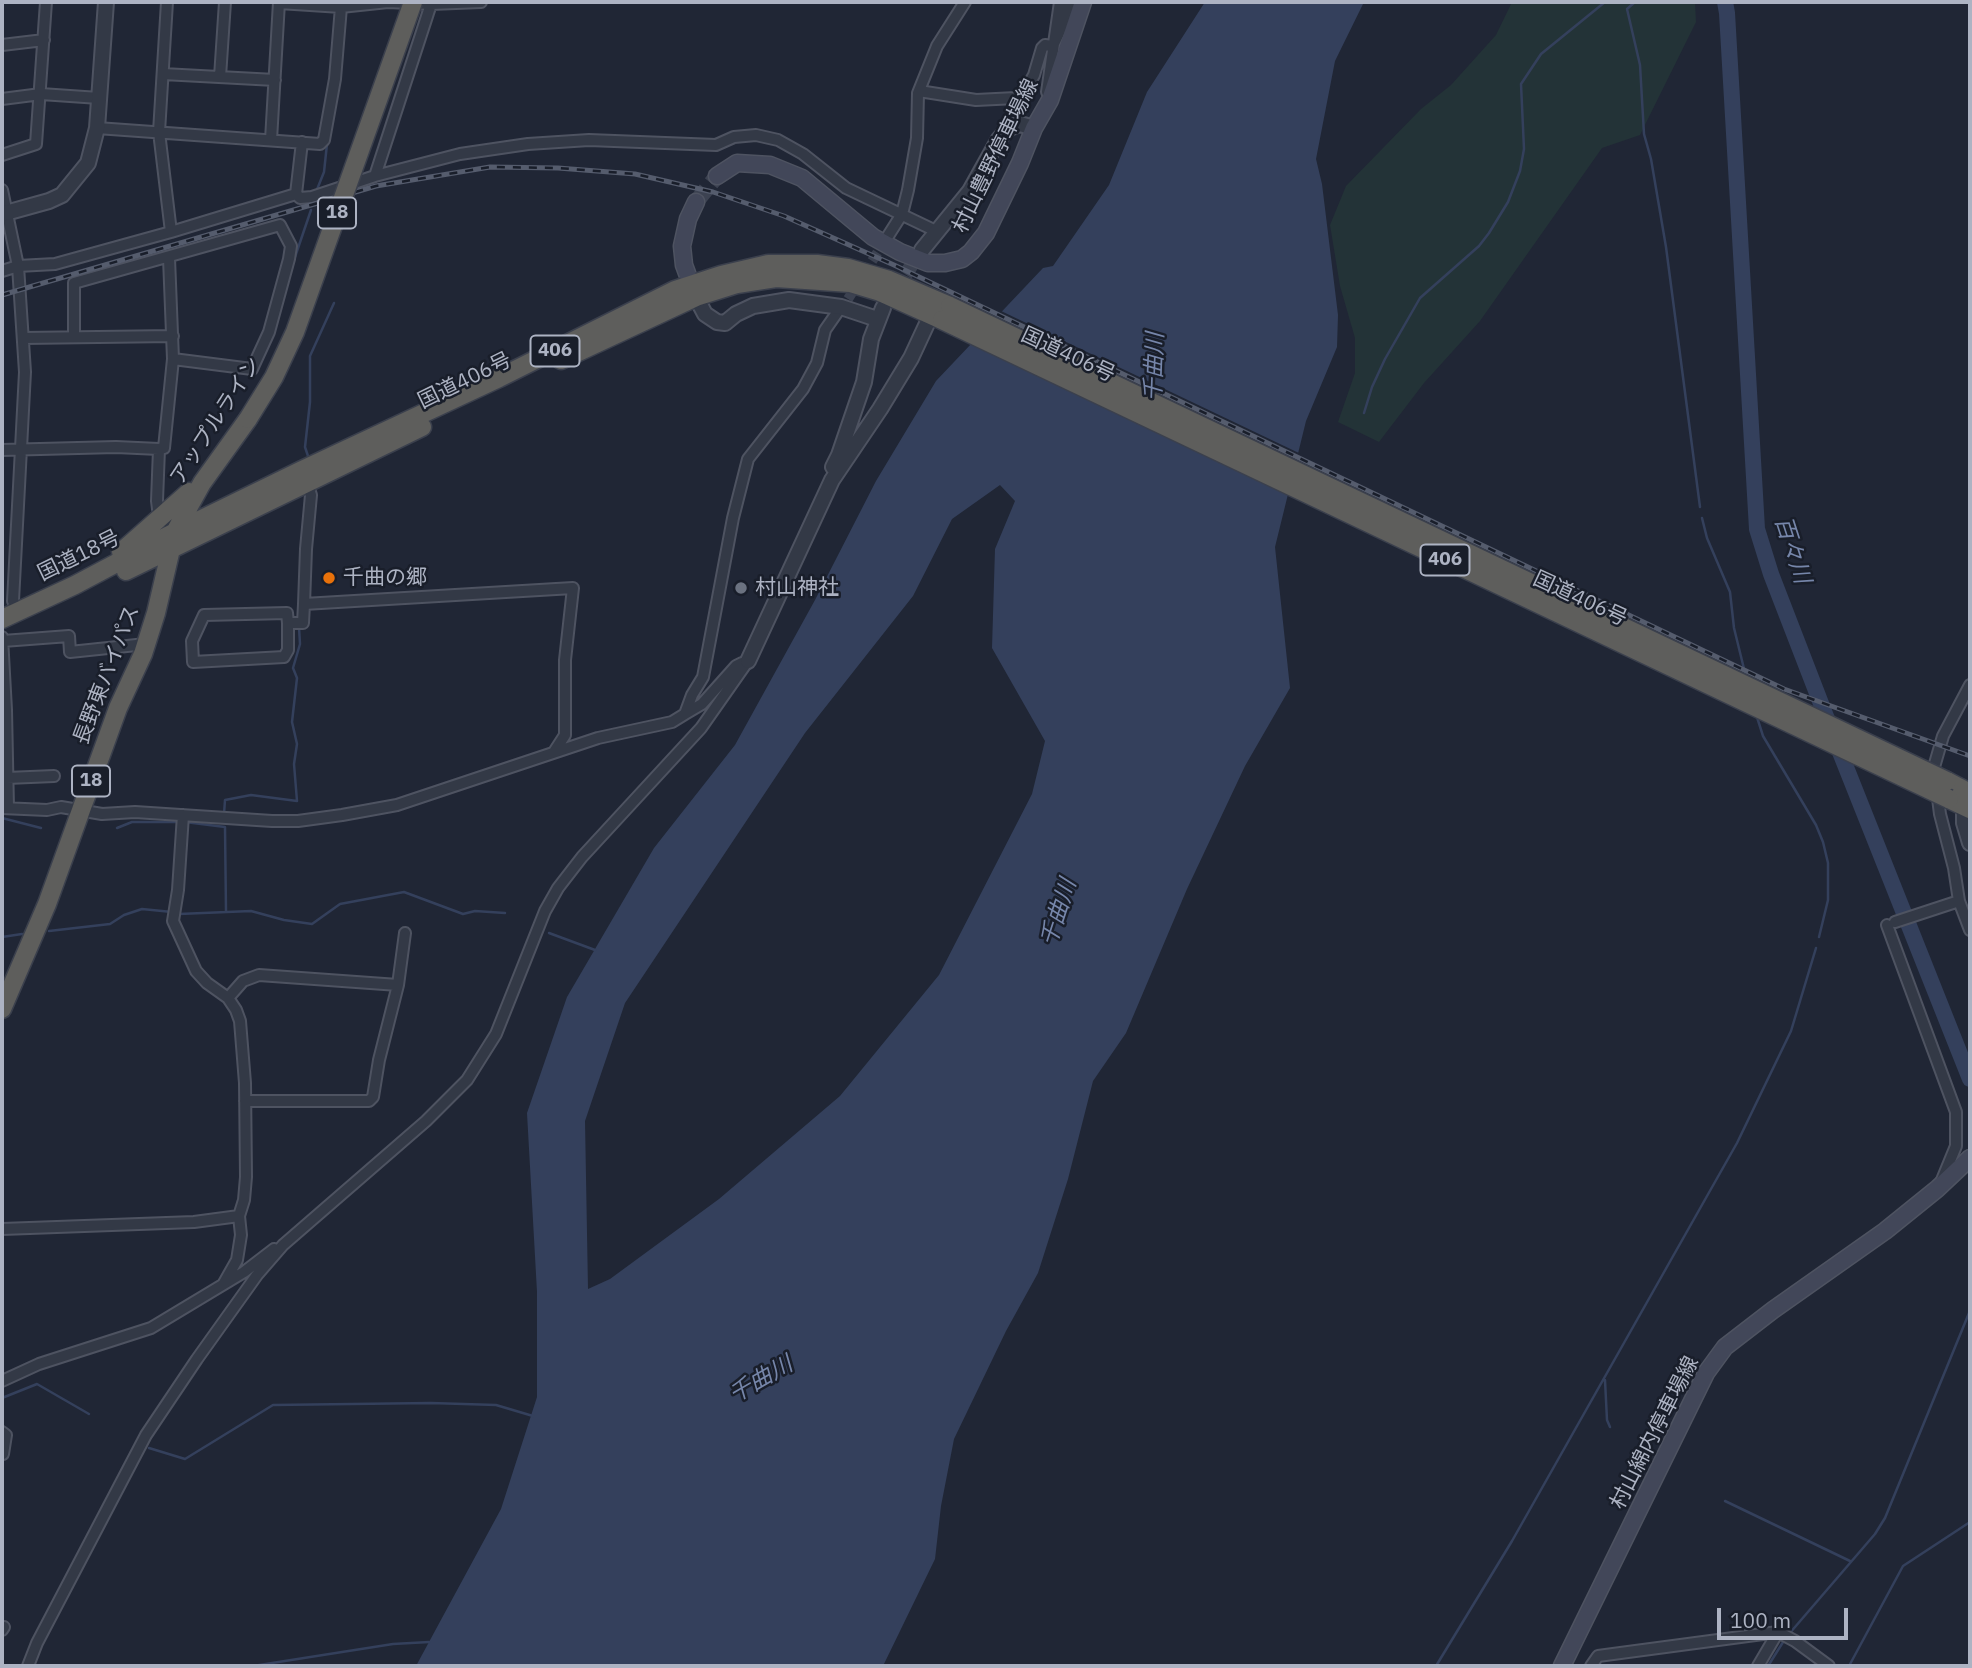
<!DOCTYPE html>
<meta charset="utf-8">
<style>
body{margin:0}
#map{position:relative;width:1972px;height:1668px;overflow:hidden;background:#202635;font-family:"IBM Plex Sans",sans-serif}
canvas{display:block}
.frame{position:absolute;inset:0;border:4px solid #adb3c3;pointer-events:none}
.scale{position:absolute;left:1717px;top:1608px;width:131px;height:32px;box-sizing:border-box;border:4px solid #adb3c3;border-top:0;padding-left:9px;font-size:21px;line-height:24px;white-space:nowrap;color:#adb3c3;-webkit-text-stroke:5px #191e2a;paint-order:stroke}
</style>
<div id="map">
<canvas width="1972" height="1668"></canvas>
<div class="frame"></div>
<div class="scale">100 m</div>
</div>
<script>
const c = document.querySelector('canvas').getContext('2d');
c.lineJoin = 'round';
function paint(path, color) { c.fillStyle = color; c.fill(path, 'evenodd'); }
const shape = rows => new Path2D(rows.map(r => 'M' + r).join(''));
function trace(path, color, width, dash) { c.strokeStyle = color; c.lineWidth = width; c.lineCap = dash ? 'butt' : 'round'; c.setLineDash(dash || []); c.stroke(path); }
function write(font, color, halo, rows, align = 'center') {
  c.font = font + ' "IBM Plex Sans","Noto Sans JP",sans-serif'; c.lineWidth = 5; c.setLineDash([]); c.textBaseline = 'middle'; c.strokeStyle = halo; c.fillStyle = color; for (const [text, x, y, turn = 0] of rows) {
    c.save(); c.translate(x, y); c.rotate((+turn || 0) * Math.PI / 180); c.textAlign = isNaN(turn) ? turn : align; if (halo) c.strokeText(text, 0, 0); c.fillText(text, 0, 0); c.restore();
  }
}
paint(shape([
 [1512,2,1695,2,1696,22,1640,135,1602,148,1480,321,1424,383,1379,442,1338,422,1355,373,1355,338,1340,286,1330,225,1346,186,1421,109,1451,85,1496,35]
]), '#233337');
paint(shape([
 [1205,2,1364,2,1335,61,1316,159,1322,184,1338,315,1337,347,1306,421,1275,547,1290,688,1245,766,1187,889,1126,1033,1093,1081,1068,1179,1038,1273,1006,1331,954,1439,941,1506,935,1559,883,1666,416,1666,501,1509,537,1397,537,1292,527,1113,567,997,654,848,735,745,815,600,876,481,936,381,1043,268,1053,266,1109,185,1147,92],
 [1000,485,1015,501,995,549,992,648,1045,741,1032,794,939,975,840,1096,719,1199,610,1279,588,1289,585,1121,625,1003,805,733,913,596,952,519]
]), '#34405c');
paint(shape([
 [999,310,1301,454,1291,496,968,342]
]), '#202635');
trace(shape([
 [1635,2,1627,9,1640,65,1644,134,1651,159,1666,247,1700,507],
 [331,128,338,90],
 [316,192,324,172,327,144],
 [295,257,311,210],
 [1364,413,1372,387,1385,359,1420,298,1479,246,1489,233,1508,202,1520,171,1524,149,1521,84,1541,54,1605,2],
 [309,459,305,447,310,402,310,356,334,303],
 [1702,518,1707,538,1730,592,1734,628,1746,677],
 [1756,714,1763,736,1816,825,1823,842,1828,863,1828,900,1819,937],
 [224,814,225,800,251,795,297,801,294,764,297,744,292,722,297,678,293,668,300,644,299,627],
 [2,818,41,828],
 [185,822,225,827,226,912],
 [117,828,132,822,178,822],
 [179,914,251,911,284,920,312,924,340,904,404,892,463,914,475,911,505,913],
 [49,931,110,924,124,915,142,909,172,912],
 [549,933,595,950],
 [2,937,22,934],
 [1605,1380,1607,1420,1610,1427],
 [2,1398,37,1384,89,1414],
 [149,1448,185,1459,273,1405,431,1403,496,1405,533,1416],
 [1725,1501,1850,1561],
 [1789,1634,1875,1534,1885,1518,1969,1313,1970,1303],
 [253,1666,393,1644,429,1642],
 [1436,1666,1512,1541,1737,1143,1791,1031,1816,948],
 [1768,1666,1785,1639],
 [1849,1666,1903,1566,1970,1522]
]), '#34405c', 2.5);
trace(shape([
 [1725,2,1727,13,1757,529,1771,574,1832,732,1970,1079]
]), '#34405c', 16);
trace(shape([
 [848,299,886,239]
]), '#3c4251', 10, [10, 5]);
trace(shape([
 [894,292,921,251]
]), '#3c4251', 14, [14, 7]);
trace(shape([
 [696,202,717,176]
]), '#3c4251', 16, [16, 8]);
const minor = shape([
 [167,2,159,132,171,232],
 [279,3,341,7,388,2,431,4,481,2],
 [2,45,44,40],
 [163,74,275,80],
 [220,77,225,2],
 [919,91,976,100,1016,98,1024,93,1034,75,1042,48,1045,45,1053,46,1067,16,1070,2],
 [1047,92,1060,2],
 [2,99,41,94,99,98],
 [97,128,320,144,324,140,335,79,341,7,343,2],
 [271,140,279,2],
 [2,155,36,144,46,2],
 [375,176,460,154,528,144,589,140,716,145,734,137,756,135,778,140,803,154,846,188,936,231],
 [2,190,18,266,25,372,13,601,18,611],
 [296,194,302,142],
 [888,236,902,214,908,190,917,138,918,93,937,46,965,2],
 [2,271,18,266,55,264,171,232,296,194,300,198,312,197,375,176,431,4],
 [74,337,74,283,280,225,291,246,289,259,269,332,252,369,173,359,169,258],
 [23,338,173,336],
 [159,449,164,448,173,359],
 [2,450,116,447,159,449,157,501,158,509,175,532],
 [306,479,311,495,306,549,304,604,573,588,565,660,565,735,554,752],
 [288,623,287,613,204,615,192,641,193,662,284,657,288,650,288,623,303,623,304,604],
 [2,637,6,710,8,808],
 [3,641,69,636,70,652,146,644],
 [742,663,736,666,702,704,685,714,692,695,703,677,733,518,748,459,803,389,817,363,825,330,841,307],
 [1970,685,1943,736,1934,767,1940,814,1954,868,1959,901,1970,930],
 [7,778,54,776],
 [2,808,47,810,61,807,102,814,135,812,272,821,298,821,342,815,397,805,598,738,672,722,685,714],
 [183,815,178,890,173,921,196,971,207,983,228,998,236,1010,240,1021,245,1083,246,1177,244,1200,239,1216,241,1235,237,1260,224,1283],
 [1895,922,1959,901],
 [1887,925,1956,1112,1956,1146,1942,1180],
 [228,998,243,981,259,975,398,985],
 [245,1101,369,1101,373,1097,379,1060,398,985,405,933],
 [2,1229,194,1222,239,1216],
 [2,1381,39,1364,151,1328,244,1272,274,1249],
 [2,1432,6,1435,3,1454],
 [2,1630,4,1627],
 [28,1666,37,1643,146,1435,197,1359,257,1275,283,1245,426,1121,467,1080,496,1034,545,911,558,888,582,857,701,728,748,661],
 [1591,1666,1598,1656,1778,1632,1795,1641,1829,1666],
 [1758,1666,1778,1632]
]);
const tertiary = shape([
 [2,214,49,201,62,195,88,163,97,128,106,2],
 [922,250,970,191,999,139,1009,128,1020,124,1034,128],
 [696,297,705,314,717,322,725,323,736,314,753,306,789,300,841,307,877,319],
 [833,467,839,455,864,382,871,339,883,308],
 [748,661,832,480,880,409,911,358,931,315],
 [1964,806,1964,823,1970,843]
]);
const secondary = shape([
 [717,176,737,163,770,165,802,178,873,237,900,252,928,263,945,263,962,259,971,252,986,233,1020,163,1034,128,1050,100,1083,2],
 [695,295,684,265,682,246,688,219,696,202],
 [1562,1666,1706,1373,1725,1347,1773,1310,1885,1231,1937,1189,1970,1158]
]);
const trunk = shape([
 [561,360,696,297,737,284,776,278,850,283,880,292,942,320],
 [121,552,189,492],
 [126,571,422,427],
 [2,619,75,585,175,532,302,470,499,378,675,290,721,275,768,264,817,264,848,268,889,280,950,306],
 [1947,781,1970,793],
 [1949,799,1970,809],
 [2,1009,47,904,118,708,143,654,156,613,175,532,202,483,248,419]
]);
trace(minor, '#4e5361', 14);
trace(tertiary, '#4e5361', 18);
trace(secondary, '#4e5361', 19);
trace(trunk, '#3b404d', 21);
trace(minor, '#333946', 10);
trace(tertiary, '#333946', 14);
trace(secondary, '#424759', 16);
trace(trunk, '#5e5e5c', 18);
const rail = shape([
 [2,295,376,186,490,167,558,168,635,174,713,192,784,216,894,265,1784,689,1970,756]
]);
trace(rail, '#555c6d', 5);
trace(rail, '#191e2a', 2.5, [8]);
const trunkBridge = shape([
 [950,306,1947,781],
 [942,320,1949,799],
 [248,419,274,377,295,332,413,2]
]);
trace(trunkBridge, '#3b404d', 21, []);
trace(trunkBridge, '#5e5e5c', 18);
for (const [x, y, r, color] of [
 [329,578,7,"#e8710a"],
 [741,588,7,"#6b7280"]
]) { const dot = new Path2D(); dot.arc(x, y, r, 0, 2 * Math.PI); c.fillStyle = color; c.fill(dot); trace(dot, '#191e2a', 2.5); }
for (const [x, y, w] of [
 [337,213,38],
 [555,351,49],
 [1445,560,49],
 [91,781,38]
]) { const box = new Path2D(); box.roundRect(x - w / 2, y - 15.5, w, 31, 5); c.fillStyle = '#191e2a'; c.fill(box); trace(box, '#adb3c3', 2); }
write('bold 19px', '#adb3c3', null, [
 ["18",337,213],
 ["406",555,351],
 ["406",1445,560],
 ["18",91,781]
]);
write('21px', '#adb3c3', '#191e2a', [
 ["村山豊野停車場線",996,156,-64],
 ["国道406号",1068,355,25],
 ["国道406号",465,381,-26],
 ["アップルライン",216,421,-57],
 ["国道18号",79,556,-26],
 ["国道406号",1580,599,25],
 ["長野東バイパス",107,675,-69],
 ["村山綿内停車場線",1655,1433,-63]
]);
write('21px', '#adb3c3', '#191e2a', [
 ["千曲の郷",343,578],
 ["村山神社",755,588]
], 'left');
write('italic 23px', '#7686aa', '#191e2a', [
 ["千曲川",1155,367,-88],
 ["百々川",1792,550,72],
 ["千曲川",1059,913,-72],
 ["千曲川",761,1380,-30]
]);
</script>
